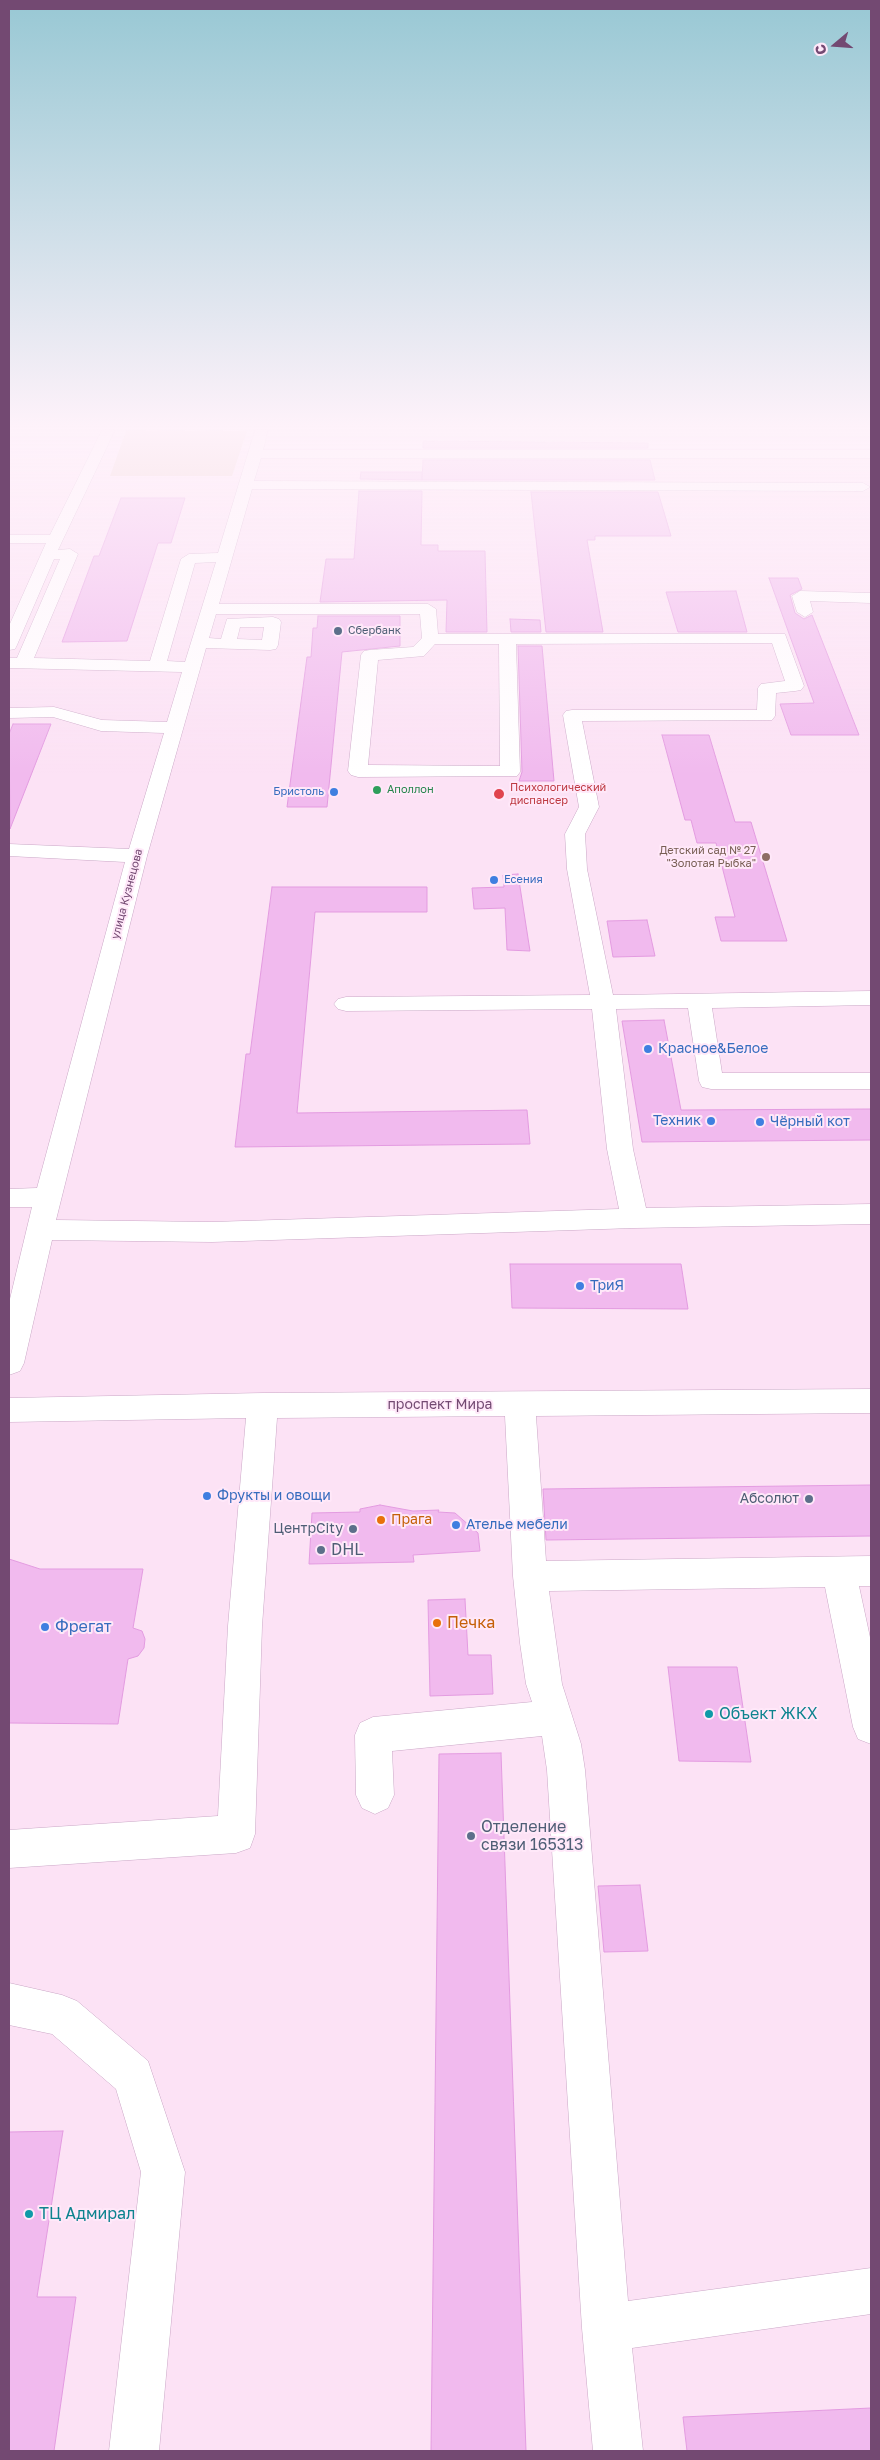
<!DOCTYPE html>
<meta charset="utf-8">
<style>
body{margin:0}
#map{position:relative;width:880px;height:2460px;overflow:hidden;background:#fce2f5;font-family:"Golos Text",sans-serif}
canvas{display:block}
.frame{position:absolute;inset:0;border:10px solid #734972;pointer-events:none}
.north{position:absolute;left:810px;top:20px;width:50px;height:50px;-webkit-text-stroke:4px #ffe8f9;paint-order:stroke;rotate:252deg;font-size:14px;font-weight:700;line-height:20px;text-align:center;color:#734972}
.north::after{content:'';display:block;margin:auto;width:18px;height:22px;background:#734972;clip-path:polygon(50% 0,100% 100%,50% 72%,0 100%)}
</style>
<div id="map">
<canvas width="880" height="2460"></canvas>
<div class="frame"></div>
<div class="north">С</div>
</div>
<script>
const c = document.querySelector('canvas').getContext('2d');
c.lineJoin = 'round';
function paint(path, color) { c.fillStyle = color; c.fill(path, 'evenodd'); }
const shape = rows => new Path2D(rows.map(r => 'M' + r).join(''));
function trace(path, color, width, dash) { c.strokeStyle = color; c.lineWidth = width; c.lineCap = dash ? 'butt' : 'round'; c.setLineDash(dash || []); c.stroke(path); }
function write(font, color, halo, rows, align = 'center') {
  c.font = font + ' "Golos Text",sans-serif'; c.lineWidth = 4; c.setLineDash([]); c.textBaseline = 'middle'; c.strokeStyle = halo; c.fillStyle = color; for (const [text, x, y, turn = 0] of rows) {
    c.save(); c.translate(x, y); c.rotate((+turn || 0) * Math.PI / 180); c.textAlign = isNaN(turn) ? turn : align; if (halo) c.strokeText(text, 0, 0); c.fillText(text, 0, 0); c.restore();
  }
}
paint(shape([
 [126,431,126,430,247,431,232,476,110,476]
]), '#e9cbc1');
const building = shape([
 [423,441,648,443,648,448,423,448,423,441],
 [423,460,650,460,655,480,422,480,423,460],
 [361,472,422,472,422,480,360,479,361,472],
 [359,491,422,491,421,545,438,545,438,551,485,551,487,632,446,632,447,600,320,602,326,559,354,559,359,491],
 [531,492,658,492,671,536,595,536,595,540,587,540,603,632,546,632,531,492],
 [121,498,185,498,171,543,158,543,127,641,62,642,94,556,99,556,121,498],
 [769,578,798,578,802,589,790,595,795,613,804,619,812,615,859,735,791,735,780,704,814,703,769,578],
 [736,591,747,632,678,632,666,592,736,591],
 [318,616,400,616,400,646,342,652,327,807,287,807,307,657,311,657,313,628,317,628,318,616],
 [510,619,540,620,541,632,511,632,510,619],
 [518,646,542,646,554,781,519,781,522,772,518,646],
 [13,724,51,724,10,829,9,734,13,724],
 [662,735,709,735,735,822,751,822,787,941,721,941,715,917,735,917,716,843,697,843,691,820,685,820,662,735],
 [518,874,530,951,507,950,505,908,474,909,472,888,504,887,503,875,518,874],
 [272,887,427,887,427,912,315,912,297,1113,527,1110,530,1144,235,1147,246,1054,250,1054,272,887],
 [647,920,655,956,613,957,607,921,647,920],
 [664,1020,681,1110,871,1109,871,1140,642,1142,622,1021,664,1020],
 [510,1264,681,1264,688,1309,512,1308,510,1264],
 [871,1485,871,1536,546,1540,543,1489,871,1485],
 [380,1505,413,1511,439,1510,438,1512,455,1513,478,1533,480,1551,413,1555,414,1562,309,1564,312,1513,360,1512,360,1509,380,1505],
 [9,1559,40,1569,143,1569,133,1628,142,1631,145,1639,144,1648,138,1656,128,1659,118,1724,9,1723,9,1559],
 [465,1599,468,1655,491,1655,493,1694,430,1696,428,1600,465,1599],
 [668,1667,737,1667,751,1762,679,1761,668,1667],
 [501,1753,526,2451,431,2451,439,1754,501,1753],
 [640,1885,648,1951,604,1952,598,1886,640,1885],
 [63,2131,37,2297,76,2297,54,2451,9,2451,9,2132,63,2131],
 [871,2408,871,2451,687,2451,683,2417,871,2408]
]);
paint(building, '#f1baee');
trace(building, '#e39be0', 1);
const minor = shape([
 [102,430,115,430,58,550,70,549,78,554,34,658,150,661,181,559,189,554,218,553,255,430,268,430,263,450,871,450,871,458,261,458,254,481,863,483,870,487,863,491,252,489,219,604,428,604,436,609,438,634,785,634,804,686,801,690,795,691,776,693,775,716,772,720,582,721,599,807,585,834,587,869,613,995,871,991,871,1005,712,1008,722,1073,871,1073,871,1089,711,1089,702,1087,699,1081,688,1008,616,1009,633,1149,646,1208,871,1204,871,1224,634,1228,212,1242,52,1240,24,1363,20,1371,9,1375,9,1303,32,1207,9,1207,9,1189,37,1188,125,862,9,856,9,844,129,849,164,733,101,731,53,717,9,718,9,708,54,707,102,720,167,722,182,672,9,668,9,658,17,658,60,559,54,559,17,645,15,649,9,650,9,626,46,543,9,543,9,535,50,535,102,430],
 [216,562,185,662,167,661,195,563,216,562],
 [216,614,420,614,422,638,413,647,370,650,364,651,361,655,348,771,351,775,358,777,517,776,520,772,516,644,772,643,785,681,761,684,758,688,757,710,572,710,566,711,563,715,579,807,565,834,567,869,590,995,346,997,338,999,334,1004,338,1009,346,1011,592,1009,607,1149,619,1209,212,1222,56,1220,147,856,206,648,270,650,276,649,278,645,281,622,279,619,273,617,227,619,221,639,209,638,216,614],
 [240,627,264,627,262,640,237,639,240,627],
 [435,644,499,644,500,766,368,765,378,660,424,656,435,644],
 [800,591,871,593,871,603,810,601,813,612,805,617,797,612,792,596,800,591],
 [871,1389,871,1413,536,1416,546,1561,871,1556,871,1586,859,1586,871,1642,871,1744,858,1739,853,1727,825,1587,549,1591,562,1684,581,1744,585,1770,628,2301,871,2268,871,2314,632,2348,643,2451,593,2451,582,2328,547,1770,542,1736,392,1751,394,1795,388,1808,375,1814,362,1808,356,1795,355,1735,360,1723,373,1717,532,1702,526,1684,520,1643,513,1576,505,1416,277,1418,262,1626,255,1834,250,1848,236,1853,9,1868,9,1830,218,1816,228,1626,246,1418,9,1422,9,1398,263,1393,871,1389],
 [9,1983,62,1995,77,2001,148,2061,185,2172,159,2451,109,2451,141,2172,116,2089,52,2034,9,2025,9,1983]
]);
trace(minor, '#caa7c6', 1);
paint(minor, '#fff');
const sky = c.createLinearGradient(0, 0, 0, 775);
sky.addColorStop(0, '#98c8d4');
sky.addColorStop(0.55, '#fef2fa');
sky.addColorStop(1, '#fef2fa00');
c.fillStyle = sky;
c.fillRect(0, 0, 880, 775);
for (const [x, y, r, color] of [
 [338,631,5,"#5c6f8a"],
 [377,790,5,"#2e9e5b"],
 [334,792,5,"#3f7fe0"],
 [499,794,6,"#e0444e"],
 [766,857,5,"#8d6e63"],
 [494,880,5,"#3f7fe0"],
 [648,1049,5,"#3f7fe0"],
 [711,1121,5,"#3f7fe0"],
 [760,1122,5,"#3f7fe0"],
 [580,1286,5,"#3f7fe0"],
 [207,1496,5,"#3f7fe0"],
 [809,1499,5,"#5c6f8a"],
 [381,1520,5,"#e8710a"],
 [456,1525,5,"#3f7fe0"],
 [353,1529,5,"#5c6f8a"],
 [321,1550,5,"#5c6f8a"],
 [437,1623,5,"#e8710a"],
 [45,1627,5,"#3f7fe0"],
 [709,1714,5,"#0f9aa8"],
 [471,1836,5,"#5c6f8a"],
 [29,2214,5,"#0f9aa8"]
]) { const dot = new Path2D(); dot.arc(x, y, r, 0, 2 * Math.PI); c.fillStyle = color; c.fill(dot); trace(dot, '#ffe8f9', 2); }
write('11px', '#4e5e75', '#ffe8f9', [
 ["Сбербанк",348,631]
], 'left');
write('11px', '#be3a42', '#ffe8f9', [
 ["Психологический",510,788],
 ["диспансер",510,801]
], 'left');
write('11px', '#27864d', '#ffe8f9', [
 ["Аполлон",387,790]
], 'left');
write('11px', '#366cbe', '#ffe8f9', [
 ["Бристоль",324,792],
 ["Есения",504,880,"left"]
], 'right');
write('11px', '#785e54', '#ffe8f9', [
 ["Детский сад № 27",756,851],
 ["\"Золотая Рыбка\"",756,864]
], 'right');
write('11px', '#734972', '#ffe8f9', [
 ["улица Кузнецова",127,894,-75]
]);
write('14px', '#366cbe', '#ffe8f9', [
 ["Красное&Белое",658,1049],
 ["Техник",701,1121,"right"],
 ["Чёрный кот",770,1122],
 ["ТриЯ",590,1286],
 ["Фрукты и овощи",217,1496],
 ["Ателье мебели",466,1525]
], 'left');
write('14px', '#734972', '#ffe8f9', [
 ["проспект Мира",440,1405]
]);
write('14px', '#4e5e75', '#ffe8f9', [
 ["Абсолют",799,1499],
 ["ЦентрCity",343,1529]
], 'right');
write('14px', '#c56008', '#ffe8f9', [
 ["Прага",391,1520]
], 'left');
write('16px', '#4e5e75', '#ffe8f9', [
 ["DHL",331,1550],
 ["Отделение",481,1827],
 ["связи 165313",481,1845]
], 'left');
write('16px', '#c56008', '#ffe8f9', [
 ["Печка",447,1623]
], 'left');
write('16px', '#366cbe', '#ffe8f9', [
 ["Фрегат",55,1627]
], 'left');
write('16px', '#0d838f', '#ffe8f9', [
 ["Объект ЖКХ",719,1714],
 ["ТЦ Адмирал",39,2214]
], 'left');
</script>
